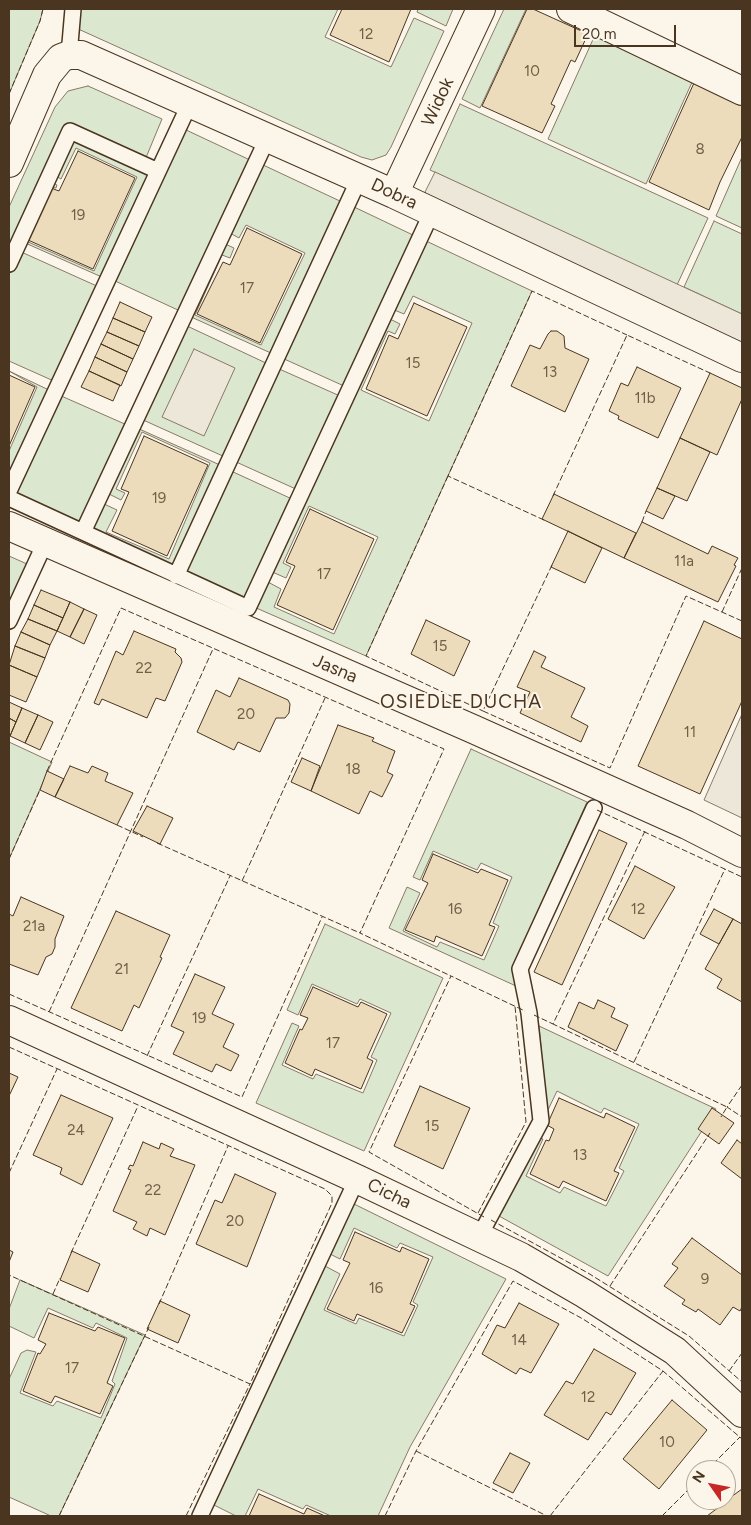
<!DOCTYPE html>
<style>
body{margin:0}
#map{position:relative;width:751px;height:1525px;overflow:hidden;background:#fbf6e9;font-family:Figtree,sans-serif}
canvas{display:block}
.frame{position:absolute;inset:0;border:10px solid #4a3520;pointer-events:none}
.north{position:absolute;left:686px;top:1460px;width:50px;height:50px;box-sizing:border-box;background:#fbf6e9;border:1px solid #b4a999;border-radius:50%;rotate:303deg;font-size:14px;font-weight:700;line-height:20px;text-align:center;color:#4a3520}
.north::after{content:'';display:block;margin:auto;width:18px;height:22px;background:#c62828;clip-path:polygon(50% 0,100% 100%,50% 72%,0 100%)}
.scale{position:absolute;left:574px;top:25px;width:102px;height:22px;box-sizing:border-box;border:2px solid #4a3520;border-top:0;padding-left:6px;font-size:15px;line-height:18px;white-space:nowrap;color:#4a3520;-webkit-text-stroke:4px #fbf6e9;paint-order:stroke}
</style>
<div id="map">
<canvas width="751" height="1525"></canvas>
<div class="frame"></div>
<div class="north">N</div>
<div class="scale">20 m</div>
</div>
<script>
const c = document.querySelector('canvas').getContext('2d');
c.lineJoin = 'round';
function paint(path, color) { c.fillStyle = color; c.fill(path, 'evenodd'); }
const shape = rows => new Path2D(rows.map(r => 'M' + r).join(''));
function trace(path, color, width, dash) { c.strokeStyle = color; c.lineWidth = width; c.lineCap = dash ? 'butt' : 'round'; c.setLineDash(dash || []); c.stroke(path); }
function write(font, color, halo, rows, align = 'center') {
  c.font = font + ' Figtree,sans-serif'; c.lineWidth = 4; c.setLineDash([]); c.textBaseline = 'middle'; c.strokeStyle = halo; c.fillStyle = color; for (const [text, x, y, turn = 0] of rows) {
    c.save(); c.translate(x, y); c.rotate((+turn || 0) * Math.PI / 180); c.textAlign = isNaN(turn) ? turn : align; if (halo) c.strokeText(text, 0, 0); c.fillText(text, 0, 0); c.restore();
  }
}
const green = shape([
 [9,9,43,9,40,21,9,94,9,9],
 [78,9,338,9,325,37,391,67,414,18,444,31,391,147,386,155,372,160,361,157,76,28,78,9],
 [418,9,453,9,446,26,417,12,418,9],
 [504,9,526,9,480,108,462,99,504,9],
 [595,35,693,80,646,184,548,139,595,35],
 [88,86,162,119,145,160,69,127,9,257,9,207,55,107,68,91,88,86],
 [460,104,708,218,677,285,430,170,460,104],
 [184,129,250,160,180,311,113,280,184,129],
 [71,138,152,175,104,278,23,242,51,182,57,185,56,188,51,187,26,241,94,271,137,177,76,148,61,179,54,175,71,138],
 [742,157,742,228,716,216,742,157],
 [261,164,342,202,273,354,189,316,223,243,234,248,230,258,222,255,195,315,261,345,305,253,246,225,239,238,228,232,261,164],
 [352,206,415,236,344,386,282,358,352,206],
 [714,221,742,234,742,314,684,287,714,221],
 [424,240,532,291,366,656,254,607,266,581,281,589,274,607,334,634,378,537,309,506,283,563,291,567,286,578,270,571,388,318,400,324,395,334,388,331,361,390,429,421,472,323,413,296,404,314,392,309,424,240],
 [19,251,99,287,56,382,9,361,9,274,19,251],
 [185,325,268,364,225,457,141,419,185,325],
 [277,368,340,396,298,490,234,461,277,368],
 [9,371,51,391,9,483,9,451,37,387,9,371],
 [59,395,127,425,80,526,13,495,59,395],
 [137,428,220,465,175,569,90,530,102,503,117,510,106,532,169,559,210,463,142,432,116,489,125,493,121,500,107,493,137,428],
 [231,471,292,499,245,603,183,574,231,471],
 [9,556,27,564,9,602,9,556],
 [9,742,52,762,9,859,9,742],
 [471,749,587,802,513,966,516,986,389,928,407,887,420,893,403,931,437,947,440,942,484,960,499,926,493,923,512,877,481,863,477,870,433,851,420,880,413,877,471,749],
 [325,924,443,978,364,1151,256,1103,292,1023,299,1026,282,1065,313,1079,316,1074,363,1093,377,1060,371,1057,391,1013,360,999,357,1004,312,984,298,1015,287,1010,325,924],
 [539,1026,716,1109,608,1276,499,1216,538,1137,543,1139,526,1176,560,1193,564,1187,606,1206,624,1171,619,1168,639,1124,604,1108,601,1113,557,1091,547,1112,539,1026],
 [354,1204,506,1279,410,1447,378,1516,331,1516,306,1505,303,1509,258,1489,245,1516,236,1516,214,1505,325,1266,340,1274,324,1310,356,1324,359,1318,404,1336,418,1305,413,1302,433,1257,400,1243,397,1248,354,1228,340,1259,330,1254,354,1204],
 [20,1280,145,1335,59,1516,51,1516,9,1497,9,1379,21,1353,27,1350,36,1352,20,1393,53,1406,57,1401,101,1418,115,1384,112,1381,127,1338,96,1323,93,1328,48,1308,34,1338,9,1326,9,1309,20,1280]
]);
paint(green, '#dce7d0');
trace(green, '#887966', 1);
const parking = shape([
 [435,172,742,314,742,344,436,203,425,192,435,172],
 [194,349,235,368,204,436,162,417,194,349],
 [742,714,742,818,704,800,742,714]
]);
paint(parking, '#ede7d9');
trace(parking, '#887966', 1);
const building = shape([
 [342,9,411,9,389,62,330,35,342,9],
 [527,9,533,9,588,34,575,62,571,60,551,104,555,106,542,133,482,106,527,9],
 [694,83,742,105,742,137,720,182,709,210,649,182,694,83],
 [78,151,135,178,93,269,28,240,51,188,59,191,78,151],
 [247,228,302,254,260,343,197,314,223,262,230,265,247,228],
 [120,302,152,317,145,332,113,318,120,302],
 [414,303,467,327,427,416,366,389,389,335,398,339,414,303],
 [113,318,145,332,139,346,107,332,113,318],
 [551,331,557,331,564,336,565,348,589,359,565,412,511,386,530,345,540,349,548,334,551,331],
 [107,332,139,346,133,359,101,344,107,332],
 [101,344,133,359,127,372,95,357,101,344],
 [95,357,127,372,121,386,89,371,95,357],
 [637,367,681,388,658,438,618,419,619,416,609,411,621,383,628,386,637,367],
 [89,371,120,385,113,401,81,387,89,371],
 [710,373,742,388,742,399,717,455,680,438,710,373],
 [9,375,35,387,9,446,9,375],
 [144,436,208,465,167,556,112,531,129,492,121,489,144,436],
 [680,438,710,452,687,501,657,488,680,438],
 [657,488,675,496,663,519,646,511,657,488],
 [554,494,636,533,624,558,542,519,554,494],
 [310,509,374,539,333,630,277,605,295,566,286,562,310,509],
 [642,522,708,554,712,546,738,558,734,565,736,566,718,602,624,558,642,522],
 [568,531,602,548,585,583,551,567,568,531],
 [41,590,70,602,63,618,34,605,41,590],
 [70,602,84,609,70,637,57,631,70,602],
 [34,605,63,618,57,631,28,619,34,605],
 [84,609,97,615,84,644,70,637,84,609],
 [28,619,57,631,50,645,21,632,28,619],
 [426,620,470,641,454,676,411,654,426,620],
 [704,621,742,639,742,701,700,794,638,766,704,621],
 [134,631,176,649,175,652,181,658,182,662,165,701,156,698,147,718,102,699,99,705,94,703,116,651,123,655,134,631],
 [21,632,50,645,45,658,15,646,21,632],
 [15,646,45,658,37,677,9,665,15,646],
 [534,651,546,657,541,667,585,688,571,717,588,726,581,742,520,713,530,692,517,687,534,651],
 [9,665,37,677,26,702,9,695,9,665],
 [239,678,288,700,290,704,289,713,285,718,276,718,260,752,238,742,234,750,197,732,216,690,230,697,239,678],
 [9,702,22,708,16,722,9,718,9,702],
 [22,708,38,715,25,743,10,736,22,708],
 [38,715,53,722,40,750,25,743,38,715],
 [9,718,16,722,10,736,9,736,9,718],
 [338,725,374,738,372,741,395,751,387,772,393,775,382,797,370,791,359,814,311,791,338,725],
 [302,758,320,766,311,791,291,782,302,758],
 [70,766,88,773,92,766,108,773,105,781,133,793,117,825,55,797,70,766],
 [47,771,64,779,55,797,40,790,47,771],
 [147,806,173,818,160,844,133,831,147,806],
 [599,830,627,843,562,985,534,972,599,830],
 [433,854,478,873,481,869,508,880,489,925,495,927,482,956,436,936,434,942,405,930,428,883,422,880,433,854],
 [635,866,675,887,644,939,608,919,635,866],
 [21,897,64,916,55,939,55,947,52,954,46,957,38,975,9,964,9,914,13,916,21,897],
 [714,909,733,919,719,944,700,934,714,909],
 [116,911,170,935,160,957,162,958,139,1008,134,1005,122,1031,71,1008,116,911],
 [733,919,742,924,742,1002,717,988,722,979,705,969,733,919],
 [195,974,225,987,212,1014,234,1024,223,1047,239,1055,231,1071,216,1064,212,1072,173,1054,184,1032,171,1026,195,974],
 [313,987,358,1007,361,1002,387,1014,367,1058,373,1061,361,1089,315,1069,312,1076,285,1063,300,1029,302,1030,308,1018,300,1015,313,987],
 [598,1000,615,1008,611,1017,628,1025,616,1051,568,1027,579,1002,594,1009,598,1000],
 [9,1073,18,1077,9,1096,9,1073],
 [420,1086,470,1108,443,1169,394,1146,420,1086],
 [61,1095,113,1118,82,1185,60,1174,62,1168,33,1155,61,1095],
 [559,1098,604,1118,606,1113,635,1127,614,1171,619,1173,606,1201,563,1181,559,1188,530,1174,546,1140,549,1141,554,1129,547,1125,559,1098],
 [712,1108,734,1123,719,1144,698,1129,712,1108],
 [737,1140,742,1144,742,1179,721,1163,737,1140],
 [143,1142,159,1149,161,1143,174,1149,170,1156,195,1165,165,1235,150,1228,147,1236,133,1229,137,1222,113,1211,131,1170,128,1169,130,1165,133,1166,143,1142],
 [235,1174,276,1193,247,1267,196,1244,215,1200,222,1203,235,1174],
 [355,1232,400,1252,402,1247,429,1259,410,1304,415,1306,402,1333,357,1314,354,1321,327,1309,350,1263,343,1260,355,1232],
 [692,1238,742,1275,742,1307,740,1311,733,1307,720,1325,698,1309,696,1312,682,1304,685,1300,664,1286,678,1268,672,1264,692,1238],
 [9,1250,13,1252,9,1262,9,1250],
 [72,1251,100,1264,88,1292,60,1280,72,1251],
 [160,1301,190,1315,178,1343,147,1329,160,1301],
 [519,1303,559,1324,531,1373,520,1368,516,1374,482,1354,497,1325,505,1328,519,1303],
 [49,1313,95,1331,98,1327,125,1338,107,1383,113,1386,100,1414,55,1396,51,1403,23,1391,38,1353,40,1354,46,1344,38,1340,49,1313],
 [594,1349,636,1373,611,1415,606,1412,588,1440,544,1415,566,1381,573,1384,594,1349],
 [672,1400,707,1430,659,1489,623,1459,672,1400],
 [510,1453,530,1463,513,1493,493,1483,510,1453],
 [742,1489,742,1516,707,1516,719,1507,714,1501,726,1500,726,1492,731,1497,742,1489],
 [259,1494,304,1514,307,1508,325,1516,249,1516,259,1494]
]);
paint(building, '#ecdcbc');
trace(building, '#4a3520', 1);
const service = shape([
 [69,55,73,9],
 [9,264,70,131,158,171],
 [9,491,190,103],
 [9,498,248,608,432,212],
 [83,532,268,137],
 [176,576,359,179],
 [9,621,45,543],
 [479,1237,541,1121,529,1013,520,969,594,808],
 [200,1516,357,1179]
]);
const minor = shape([
 [571,9,742,91],
 [9,163,47,75,61,58,69,55,81,55,394,194,742,358],
 [394,194,481,9],
 [9,526,473,729,687,825,742,853],
 [9,1020,357,1179,521,1257,585,1294,675,1351,742,1413]
]);
trace(service, '#4a3520', 18);
trace(minor, '#4a3520', 30);
trace(service, '#fbf6e9', 15);
trace(minor, '#fbf6e9', 28);
trace(shape([
 [9,94,40,21,43,9],
 [448,476,366,656,483,711],
 [553,496,627,335,710,373],
 [544,520,448,476,532,291,627,335],
 [642,522,646,511],
 [552,565,483,711,610,768,686,596,742,621],
 [722,612,742,568],
 [47,771,121,608,444,749,360,933,451,976],
 [597,810,742,877],
 [117,825,143,837],
 [645,831,553,1024,727,1107,721,1117],
 [157,843,360,933],
 [9,859,40,790],
 [242,881,325,698],
 [9,994,242,1097,322,917],
 [49,1012,213,649],
 [534,1015,553,1024],
 [9,1047,325,1189,332,1196,332,1203,250,1384,9,1275],
 [147,1056,230,876],
 [634,1062,725,869],
 [742,1085,727,1107,742,1117],
 [9,1173,57,1069],
 [478,1213,526,1122,515,1006],
 [484,1217,369,1152,451,976,525,1011],
 [491,1220,588,1273,689,1336,742,1382],
 [71,1253,138,1106],
 [610,1286,710,1133],
 [53,1294,60,1278],
 [159,1304,228,1146],
 [729,1371,742,1353],
 [416,1451,547,1516],
 [707,1470,740,1437],
 [59,1516,149,1327],
 [186,1516,250,1384],
 [385,1516,416,1451,513,1281,583,1319,663,1371,742,1439],
 [550,1516,663,1371],
 [662,1516,696,1482]
]), '#4a3520', 1, [6, 2.5]);
write('15px', '#725f47', null, [
 ["12",366,35],
 ["10",532,72],
 ["8",700,150],
 ["19",78,216],
 ["17",247,289],
 ["15",413,364],
 ["13",550,373],
 ["11b",645,399],
 ["19",159,499],
 ["11a",684,562],
 ["17",324,575],
 ["15",440,647],
 ["22",144,669],
 ["20",246,715],
 ["11",690,733],
 ["18",353,770],
 ["16",455,910],
 ["12",638,910],
 ["21a",34,927],
 ["21",122,970],
 ["19",199,1019],
 ["17",333,1044],
 ["15",432,1127],
 ["24",76,1131],
 ["13",580,1156],
 ["22",153,1191],
 ["20",235,1222],
 ["9",705,1280],
 ["16",376,1289],
 ["14",519,1341],
 ["17",72,1369],
 ["12",588,1398],
 ["10",667,1443]
]);
write('18px', '#4a3520', '#fbf6e9', [
 ["Widok",438,102,-65],
 ["Dobra",394,194,25],
 ["Jasna",335,669,23],
 ["Cicha",389,1194,26]
]);
c.letterSpacing = '1px';
write('19px', '#4a3520', '#fbf6e9', [
 ["OSIEDLE DUCHA",461,702]
]);
c.letterSpacing = '0px';
</script>
